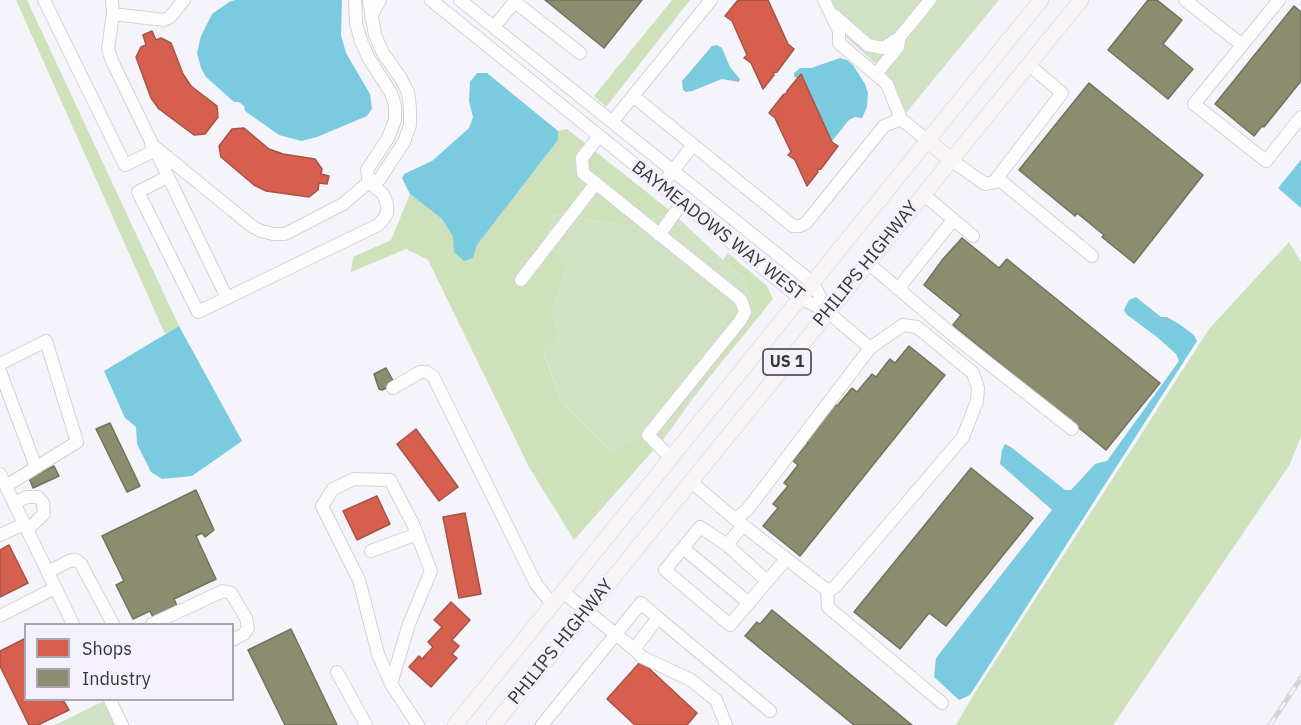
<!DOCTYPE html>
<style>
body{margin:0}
#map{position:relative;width:1301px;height:725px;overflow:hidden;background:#f5f4fa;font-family:"IBM Plex Sans",sans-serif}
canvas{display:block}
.legend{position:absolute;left:24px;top:623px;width:210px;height:78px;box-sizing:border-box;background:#f4f1fd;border:2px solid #a8a6b0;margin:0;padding:8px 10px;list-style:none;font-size:18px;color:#37353c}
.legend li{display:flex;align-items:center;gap:12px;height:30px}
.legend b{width:30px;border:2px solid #a8a6b0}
</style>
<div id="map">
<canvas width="1301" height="725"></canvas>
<ul class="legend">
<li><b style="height:16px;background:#d6604d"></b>Shops</li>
<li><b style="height:16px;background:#8c8c6e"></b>Industry</li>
</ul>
</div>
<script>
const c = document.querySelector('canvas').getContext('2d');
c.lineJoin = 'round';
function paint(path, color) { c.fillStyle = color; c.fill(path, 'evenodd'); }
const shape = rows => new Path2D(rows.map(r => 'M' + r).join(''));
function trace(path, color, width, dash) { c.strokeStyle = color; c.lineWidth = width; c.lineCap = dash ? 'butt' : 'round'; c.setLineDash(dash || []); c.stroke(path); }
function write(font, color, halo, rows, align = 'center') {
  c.font = font + ' "IBM Plex Sans",sans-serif'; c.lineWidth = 6; c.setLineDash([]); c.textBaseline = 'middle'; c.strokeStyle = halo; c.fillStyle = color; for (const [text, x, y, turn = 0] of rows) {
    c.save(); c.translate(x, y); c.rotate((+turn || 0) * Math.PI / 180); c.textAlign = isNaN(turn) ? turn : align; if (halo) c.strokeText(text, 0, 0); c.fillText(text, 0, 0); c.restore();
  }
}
paint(shape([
 [829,0,999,0,906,113,889,76,845,36],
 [673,213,745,281,752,303,690,376,700,389,665,437,655,430,612,452,561,401,543,350,559,337,553,310,565,271,543,247,555,215,629,226],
 [104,701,116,725,55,725]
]), '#d1e2c4');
paint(shape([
 [16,0,27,0,179,326,165,334],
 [672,0,690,0,606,107,594,96],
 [567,129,673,213,629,226,555,215,543,247,560,254,565,271,553,310,559,337,543,351,561,401,612,452,655,429,665,437,574,540,529,467,428,260,406,249,351,272,353,257,391,240,410,194,442,219,453,237,473,258,477,245,558,140,558,131],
 [1289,242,1301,262,1301,436,1290,464,1113,725,956,725,974,694,1209,329],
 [728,253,767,286,773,299,700,389,689,377,752,303,745,281,723,260]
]), '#cde2bb');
paint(shape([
 [235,0,342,0,341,35,346,53,370,94,372,109,367,116,317,137,301,141,279,135,245,111,244,106,239,102,234,102,206,77,201,68,197,53,201,36,212,14,229,2],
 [717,45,722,48,730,67,740,79,739,82,722,79,692,91,686,92,683,90,682,81,712,46],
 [840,58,847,60,853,65,865,84,868,93,867,107,862,118,855,117,849,120,832,141,801,74,797,78,794,77,794,73,800,68,811,68],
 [477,73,487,73,558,131,558,140,477,245,473,258,464,261,454,252,453,237,442,219,410,194,402,178,404,174,432,161,469,128,473,117,469,101,470,82],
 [1301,160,1301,208,1278,188],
 [1136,297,1161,317,1167,317,1179,324,1194,335,1197,341,970,695,959,700,934,677,936,658,1052,510,1000,464,1002,450,1005,444,1011,447,1065,490,1071,490,1095,464,1107,461,1179,361,1176,354,1157,337,1126,314,1124,310,1129,300],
 [179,326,242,441,192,476,162,479,151,472,137,444,136,427,125,418,104,371]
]), '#7acbdf');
const shops = shape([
 [738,0,768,0,788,44,794,49,777,72,773,73,774,75,763,89,751,63,744,58,747,55,732,21,725,16,738,0],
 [152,31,156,40,161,38,171,43,183,74,191,86,217,106,218,117,205,134,194,135,159,109,151,98,136,57,141,47,146,45,143,35,152,31],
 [801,74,832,142,838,146,821,169,817,170,818,172,807,186,795,160,788,155,791,152,775,118,769,113,783,95,787,93,787,91,801,74],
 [244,128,269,149,283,154,315,159,322,169,321,174,329,176,327,184,319,183,318,190,309,197,266,191,254,185,221,157,219,146,232,129,244,128],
 [416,429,458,487,439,501,397,444,416,429],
 [377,496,390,524,357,540,343,511,377,496],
 [465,513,481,594,459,598,443,517,465,513],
 [9,545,28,583,0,597,0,550,9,545],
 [451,602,470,620,452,640,459,646,452,654,457,658,431,687,409,667,419,656,422,659,433,647,428,642,442,627,434,620,451,602],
 [26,638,26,700,63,700,69,710,38,725,29,725,0,666,0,651,26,638],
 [641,661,697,713,687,725,635,725,607,699,641,661]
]);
paint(shops, '#d6604d');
trace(shops, '#a65348', 1.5);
const industry = shape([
 [545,0,642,0,604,48,545,0],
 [1148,0,1157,0,1182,20,1163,44,1193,69,1168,99,1108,50,1148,0],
 [1294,6,1301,12,1301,81,1264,127,1262,126,1254,136,1215,104,1294,6],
 [1089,83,1203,175,1134,263,1102,237,1104,235,1077,213,1075,216,1019,170,1089,83],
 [962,238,999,268,1007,259,1160,383,1106,450,953,325,961,315,924,285,943,259,962,238],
 [909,346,945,375,800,556,763,526,778,508,773,504,788,486,784,483,798,465,793,461,808,443,804,439,833,403,837,406,852,388,857,392,872,374,876,377,890,359,895,363,909,346],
 [386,368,395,384,382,390,379,389,374,374,386,368],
 [110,423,140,486,127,492,96,429,110,423],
 [54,466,59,476,33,488,29,478,54,466],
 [971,468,1033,518,946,626,929,613,900,649,854,612,971,468],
 [196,490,214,530,205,537,202,533,196,536,216,579,174,599,178,608,154,619,150,611,133,619,116,585,124,581,102,536,196,490],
 [772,610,912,725,854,725,745,636,757,622,760,624,772,610],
 [291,629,337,725,285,725,248,650,291,629]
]);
paint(industry, '#8c8c6e');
trace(industry, '#72725f', 1.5);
const minor = shape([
 [44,0,125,165,154,151],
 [112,0,113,14,108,49,112,61,227,298],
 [431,0,800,298,828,312,870,348,747,510,735,519,690,481],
 [460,0,813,283,828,312],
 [711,0,633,96,793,226,800,226,806,223,884,126,901,119],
 [824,0,839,31,839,43,887,84,901,119,928,141],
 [1185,0,1242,45],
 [1279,0,1194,104,1266,161,1301,117],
 [515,2,580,53],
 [113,14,164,20,170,17,184,0],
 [835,16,868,45,883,48,899,38,930,0],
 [371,17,380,0],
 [494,27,516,0],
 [876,74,898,47,899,39],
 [612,122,633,96],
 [599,136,582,158,583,173,741,300,745,312,740,321,648,435,671,458],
 [151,144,253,227,261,231,273,234,285,234,343,204,369,182,379,180,404,142,410,125,410,108,408,92,400,77,383,53,375,35,369,0],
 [951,160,985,184,1001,181,1092,256],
 [167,177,138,192,198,312,378,225,383,220,387,213,387,204,383,194,369,182,367,170,388,138,395,120,395,106,391,93,368,57,361,41,356,23,355,0],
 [994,182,1062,93,1028,64],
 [661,186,693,145],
 [923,194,973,236],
 [659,235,682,203],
 [868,263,955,337,1072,429],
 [521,280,596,183],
 [898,289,953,220],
 [0,364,46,341,77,442,6,486],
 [0,371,36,467],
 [393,388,420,372,426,372,433,376,536,584,553,605],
 [0,474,73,624],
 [14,503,27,497,38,497,43,503,44,514,27,530],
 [735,519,828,591,835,587,963,437,977,401,978,388,973,373,917,327,903,325,870,348],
 [743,525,727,545,700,527,665,570,730,625,786,559],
 [0,535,24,524],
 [727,545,767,581],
 [683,548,749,603],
 [371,551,417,534],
 [48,572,69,561,76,560,81,564,113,624],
 [827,590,828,607,942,703],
 [563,592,634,649,658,618,770,711],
 [0,616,55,588],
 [152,624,223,591,231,593,246,618,248,628,244,634,232,640],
 [634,649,642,657,691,680,716,700,726,725],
 [337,672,366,725],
 [391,684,409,624,431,571,413,524,390,480,354,479,333,489,322,506,359,580,378,654,391,684,418,725],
 [110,700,122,725],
 [542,725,641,603,658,618]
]);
const major = shape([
 [928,141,951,160],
 [455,725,1041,0],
 [494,725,1081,0]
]);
trace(minor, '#d3d1d8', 14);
trace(major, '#cfcfd3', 16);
trace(minor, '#fefdfe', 12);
trace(major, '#f9f5f7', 15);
const rail = shape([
 [1270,725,1301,678]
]);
trace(rail, '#d4d3d5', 5);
trace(rail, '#f4f1fd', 3, [9]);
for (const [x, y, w] of [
 [787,362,48]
]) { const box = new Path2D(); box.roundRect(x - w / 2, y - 13, w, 26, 4.5); c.fillStyle = '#f4f1fd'; c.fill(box); trace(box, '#37353c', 1.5); }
write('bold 16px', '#37353c', null, [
 ["US 1",787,362]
]);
write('18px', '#37353c', '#f4f1fd', [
 ["BAYMEADOWS WAY WEST",718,231,38],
 ["PHILIPS HIGHWAY",866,264,-51],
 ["PHILIPS HIGHWAY",561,642,-51]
]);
</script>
